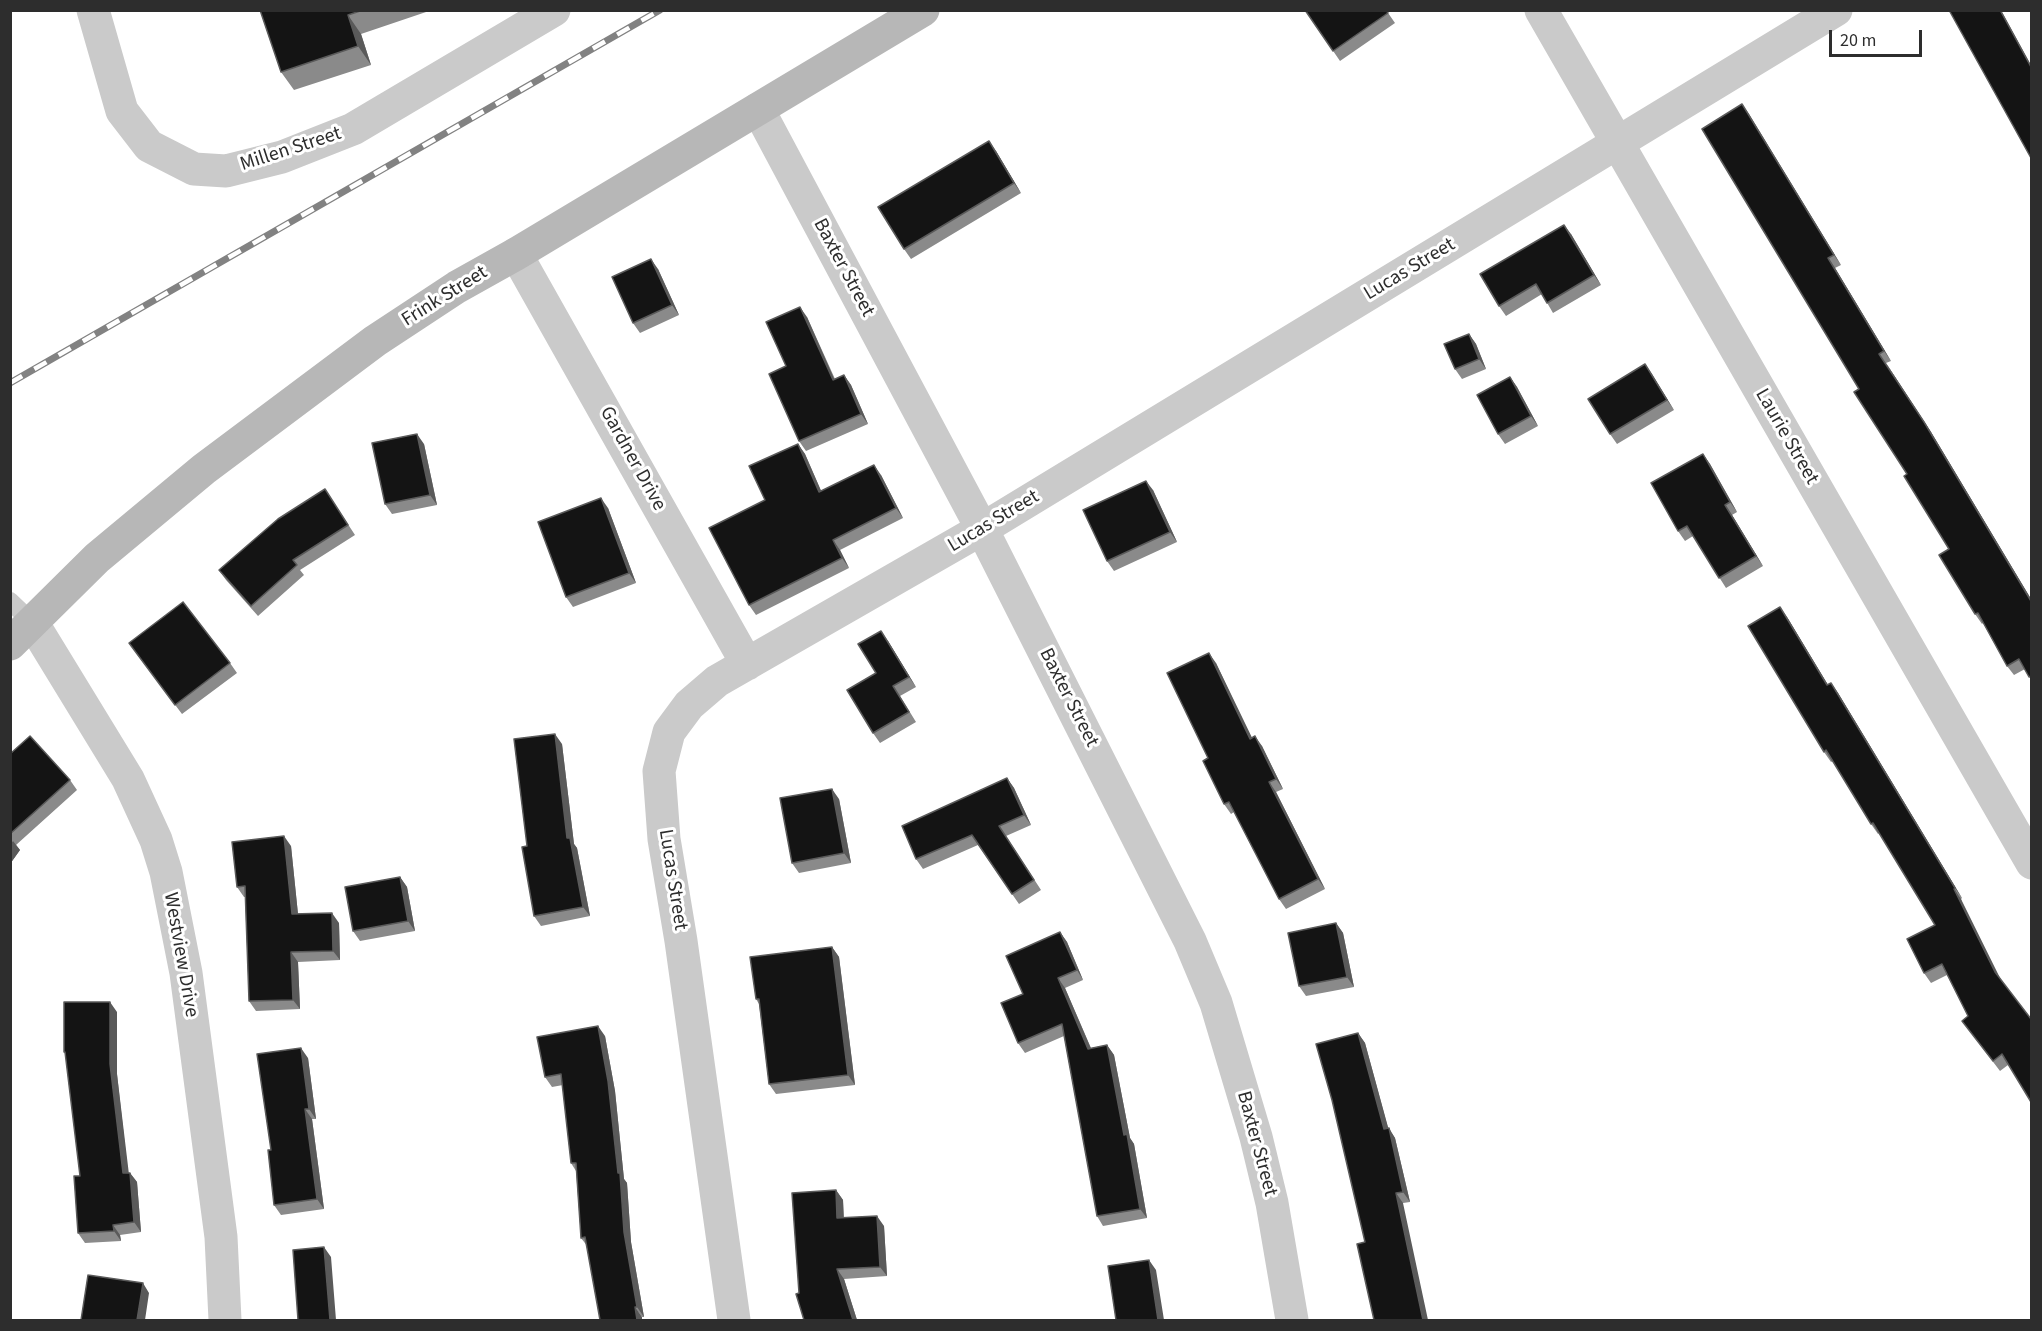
<!DOCTYPE html>
<style>
body{margin:0}
#map{position:relative;width:2042px;height:1331px;overflow:hidden;background:#fff;font-family:"Source Sans 3",sans-serif}
canvas{display:block}
.frame{position:absolute;inset:0;border:12px solid #2d2d2d;pointer-events:none}
.scale{position:absolute;left:1829px;top:30px;width:93px;height:27px;box-sizing:border-box;border:3px solid #2d2d2d;border-top:0;padding-left:8px;font-size:18px;line-height:21px;white-space:nowrap;color:#2d2d2d;-webkit-text-stroke:4px #fff;paint-order:stroke}
</style>
<div id="map">
<canvas width="2042" height="1331"></canvas>
<div class="frame"></div>
<div class="scale">20 m</div>
</div>
<script>
const c = document.querySelector('canvas').getContext('2d');
c.lineJoin = 'round';
const shape = rows => new Path2D(rows.map(r => 'M' + r).join(''));
function trace(path, color, width, dash) { c.strokeStyle = color; c.lineWidth = width; c.lineCap = dash ? 'butt' : 'round'; c.setLineDash(dash || []); c.stroke(path); }
function paint(path, color) { c.fillStyle = color; c.fill(path, 'evenodd'); }
function write(font, color, halo, rows, align = 'center') {
  c.font = font + ' "Source Sans 3",sans-serif'; c.lineWidth = 6; c.setLineDash([]); c.textBaseline = 'middle'; c.strokeStyle = halo; c.fillStyle = color; for (const [text, x, y, turn = 0] of rows) {
    c.save(); c.translate(x, y); c.rotate((+turn || 0) * Math.PI / 180); c.textAlign = isNaN(turn) ? turn : align; if (halo) c.strokeText(text, 0, 0); c.fillText(text, 0, 0); c.restore();
  }
}
trace(shape([
 [10,601,32,622]
]), '#cacaca', 18);
trace(shape([
 [93,10,122,111,149,146,194,169,226,171,282,157,353,129,554,10],
 [1541,10,2032,863],
 [758,109,982,529,1190,941,1216,1003,1256,1137,1272,1203,1292,1320],
 [516,254,747,664],
 [32,622,128,779,156,840,166,872,186,973,221,1237,225,1320],
 [734,1320,681,941,664,839,659,771,669,732,689,705,717,681,982,529,1836,10]
]), '#cacaca', 33);
trace(shape([
 [10,644,97,558,204,469,375,341,457,287,516,254,923,10]
]), '#b7b7b7', 33);
const rail = shape([
 [10,383,660,10]
]);
trace(rail, '#828282', 7);
trace(rail, '#fff', 4.5, [14]);
paint(shape([
 [260,10,432,10,361,34,371,65,294,90,281,72],
 [1305,10,1386,10,1395,23,1340,61],
 [1742,104,1841,265,1835,268,1891,361,1886,363,1931,432,2031,599,2031,680,2025,669,2014,675,2007,666,1983,623,1982,624,1975,614,1949,549,1859,389],
 [996,151,1021,193,911,259,904,249],
 [1571,234,1601,285,1553,313,1542,294,1506,316,1499,306],
 [658,269,679,315,640,333,633,323],
 [807,317,835,379,844,375,851,385,868,424,806,451,799,441,786,366],
 [1469,334,1476,344,1486,369,1462,379,1455,369],
 [1645,364,1674,410,1617,444,1610,434],
 [1510,377,1517,387,1538,426,1505,444,1498,434],
 [424,444,437,505,392,514,385,504],
 [798,444,805,454,821,491,881,475,903,518,840,550,849,568,756,615,749,605,765,500],
 [1703,454,1710,464,1737,512,1732,515,1763,566,1726,588,1693,536,1685,541,1678,531],
 [325,489,355,535,300,570,304,575,258,616,226,580,219,570],
 [1153,490,1177,542,1114,571,1107,561],
 [608,508,636,583,573,607,566,597],
 [1787,617,1828,685,1831,683,1838,693,1962,898,1961,899,2008,1065,2000,1071,1962,1021,1968,1016,1947,975,1931,983,1924,973,1935,925,1879,833,1878,834,1871,824,1833,761,1831,762,1824,752],
 [888,641,916,687,900,696,916,722,880,743,873,733,876,673],
 [136,653,230,663,237,673,182,714],
 [1216,663,1251,738,1262,746,1283,789,1276,792,1325,889,1286,909,1279,899,1234,812,1231,814,1224,804],
 [562,744,574,844,577,848,590,916,541,926,534,916,527,846],
 [10,754,70,780,77,790,16,845,20,850,10,864],
 [1007,778,1014,788,1031,825,1006,836,1041,890,1019,904,978,845,923,869,916,859],
 [839,799,851,863,799,873,792,863],
 [291,846,298,914,339,923,340,960,298,962,300,1009,256,1011,249,1001,245,897,244,897,237,887],
 [400,877,407,887,415,931,360,941,353,931],
 [1336,923,1343,933,1354,987,1306,996,1299,986],
 [1060,932,1067,942,1083,980,1065,988,1091,1048,1107,1045,1114,1055,1130,1138,1134,1144,1147,1218,1103,1226,1097,1216,1064,1036,1025,1053,1018,1043,1023,994],
 [832,947,839,957,855,1085,776,1094,769,1084,759,1004,756,999],
 [117,1012,117,1074,128,1173,130,1173,137,1182,141,1232,120,1235,121,1241,85,1243,78,1233,80,1176,66,1055,64,1052],
 [1358,1033,1365,1043,1388,1128,1395,1138,1410,1202,1403,1203,1365,1242],
 [605,1036,615,1091,624,1179,627,1183,631,1242,644,1317,642,1317,581,1238,576,1171,571,1163,563,1085,552,1087,545,1077],
 [308,1058,316,1119,312,1119,324,1209,281,1215,274,1205,271,1150],
 [836,1190,843,1200,844,1218,884,1226,887,1276,844,1279,857,1320,804,1320,799,1293]
]), '#8a8a8a');
paint(shape([
 [2000,10,2001,10,2031,65,2031,67],
 [348,15,361,34,371,65,358,46],
 [1742,104,1749,114,1841,265,1834,255],
 [989,141,996,151,1021,193,1014,183],
 [1564,225,1571,234,1601,285,1594,275],
 [1828,258,1835,268,1891,361,1884,351],
 [651,259,658,269,679,315,672,305],
 [800,307,807,317,839,390,833,380],
 [1469,334,1476,344,1486,369,1479,359],
 [1886,363,1931,432,2031,599,2031,601],
 [1645,364,1652,374,1674,410,1667,400],
 [844,375,851,385,868,424,861,414],
 [1510,377,1517,387,1538,426,1531,416],
 [417,434,424,444,437,505,430,495],
 [798,444,805,454,826,502,819,492],
 [1703,454,1710,464,1737,512,1730,502],
 [874,465,881,475,903,518,896,508],
 [1146,481,1153,490,1177,542,1170,532],
 [601,498,608,508,636,583,629,573],
 [1725,505,1732,515,1763,566,1756,556],
 [833,540,840,550,849,568,842,558],
 [1780,607,1787,617,1834,695,1827,685],
 [881,631,888,641,916,687,909,677],
 [1209,653,1216,663,1257,748,1250,739],
 [1831,683,1838,693,1962,898,1955,888],
 [555,734,562,744,574,844,577,848,590,916,583,907,567,838],
 [1255,736,1262,746,1283,789,1276,779],
 [1007,778,1014,788,1031,825,1024,815],
 [1269,782,1276,792,1325,889,1318,879],
 [832,789,839,799,851,863,844,853],
 [284,836,291,846,299,924,292,914],
 [13,841,20,850,10,864,10,845],
 [400,877,407,887,415,931,408,921],
 [1954,889,1961,899,2002,982,1995,972],
 [332,913,339,923,340,960,333,951],
 [1336,923,1343,933,1354,987,1347,977],
 [1060,932,1067,942,1083,980,1077,970],
 [832,947,839,957,855,1085,848,1075],
 [291,952,298,962,300,1009,293,1000],
 [1058,978,1065,988,1095,1058,1088,1049],
 [110,1002,117,1012,117,1074,130,1183,123,1173,110,1064],
 [598,1026,605,1036,615,1091,624,1179,627,1183,631,1242,644,1317,637,1307,624,1232,618,1173],
 [1358,1033,1365,1043,1391,1138,1389,1128,1395,1138,1410,1202,1403,1192,1384,1129],
 [1107,1045,1114,1055,1130,1138,1134,1144,1147,1218,1140,1209,1124,1135],
 [301,1048,308,1058,316,1119,309,1109],
 [305,1109,312,1119,324,1209,317,1199],
 [130,1173,137,1182,141,1232,134,1222],
 [836,1190,843,1200,844,1228,837,1218],
 [1396,1193,1403,1203,1428,1320,1423,1320],
 [877,1216,884,1226,887,1276,880,1267],
 [113,1225,120,1235,121,1241,114,1231],
 [324,1247,331,1257,336,1320,330,1320],
 [1149,1260,1156,1270,1164,1320,1158,1320],
 [837,1269,844,1279,857,1320,853,1320],
 [143,1283,149,1293,145,1320,137,1320],
 [635,1307,642,1317,642,1320,637,1320]
]), '#5a5a5a');
const building = shape([
 [260,10,363,10,348,15,358,46,281,72,260,10],
 [1305,10,1386,10,1388,13,1333,51,1305,10],
 [1949,10,2000,10,2031,67,2031,158,1949,10],
 [1742,104,1834,255,1828,258,1884,351,1879,354,1924,422,2031,601,2031,676,2029,677,2019,659,2007,666,1978,613,1975,614,1939,555,1949,549,1904,476,1907,474,1854,392,1859,389,1702,129,1742,104],
 [989,141,1014,183,904,249,878,207,989,141],
 [1564,225,1594,275,1547,303,1536,284,1499,306,1480,274,1564,225],
 [651,259,672,305,633,323,612,277,651,259],
 [800,307,833,380,844,375,861,414,799,441,769,374,786,366,766,322,800,307],
 [1469,334,1479,359,1455,369,1444,344,1469,334],
 [1645,364,1667,400,1610,434,1588,399,1645,364],
 [1510,377,1531,416,1498,434,1477,395,1510,377],
 [417,434,430,495,385,504,372,443,417,434],
 [798,444,819,492,874,465,896,508,833,540,842,558,749,605,709,528,765,500,749,466,798,444],
 [1703,454,1730,502,1725,505,1756,556,1719,578,1687,526,1678,531,1651,483,1703,454],
 [1146,481,1170,532,1107,561,1083,510,1146,481],
 [325,489,348,525,293,560,297,565,251,606,219,570,278,519,325,489],
 [601,498,629,573,566,597,538,522,601,498],
 [183,602,230,663,175,705,129,643,183,602],
 [1780,607,1827,685,1831,683,1955,888,1954,889,1995,972,2031,1019,2031,1102,2002,1054,1993,1061,1962,1021,1968,1016,1942,964,1924,973,1907,939,1935,925,1873,823,1871,824,1826,750,1824,752,1748,626,1780,607],
 [881,631,909,677,893,686,909,712,873,733,847,690,876,673,858,644,881,631],
 [1209,653,1250,739,1255,736,1276,779,1269,782,1318,879,1279,899,1229,802,1224,804,1203,761,1208,758,1167,673,1209,653],
 [555,734,567,838,570,838,583,907,534,916,522,847,527,846,514,739,555,734],
 [30,736,70,780,10,834,10,754,30,736],
 [1007,778,1024,815,999,826,1034,880,1012,894,972,835,916,859,902,826,1007,778],
 [832,789,844,853,792,863,780,798,832,789],
 [284,836,292,914,332,913,333,951,291,952,293,1000,249,1001,245,886,237,887,232,842,284,836],
 [400,877,408,921,353,931,345,887,400,877],
 [1336,923,1347,977,1299,986,1288,933,1336,923],
 [1060,932,1077,970,1058,978,1088,1049,1107,1045,1124,1135,1127,1134,1140,1209,1097,1216,1062,1024,1018,1043,1001,1003,1023,994,1006,956,1060,932],
 [832,947,848,1075,769,1084,759,999,756,999,750,957,832,947],
 [64,1002,110,1002,110,1064,123,1173,130,1173,134,1222,113,1225,114,1231,78,1233,74,1176,80,1176,65,1052,64,1052,64,1002],
 [598,1026,608,1081,618,1173,620,1173,624,1232,637,1307,635,1307,637,1320,600,1320,585,1237,581,1238,576,1163,571,1163,561,1074,545,1077,537,1037,598,1026],
 [1358,1033,1384,1129,1389,1128,1403,1192,1396,1193,1423,1320,1374,1320,1357,1244,1365,1242,1332,1100,1316,1044,1358,1033],
 [301,1048,309,1109,305,1109,317,1199,274,1205,268,1150,271,1150,257,1054,301,1048],
 [836,1190,837,1218,877,1216,880,1267,837,1269,853,1320,804,1320,796,1294,799,1293,792,1193,836,1190],
 [324,1247,330,1320,298,1320,293,1250,324,1247],
 [1149,1260,1158,1320,1116,1320,1108,1266,1149,1260],
 [88,1275,143,1283,137,1320,81,1320,88,1275]
]);
paint(building, '#141414');
trace(building, '#5a5a5a', 1.5);
write('20px', '#2d2d2d', '#fff', [
 ["Millen Street",291,150,-18],
 ["Baxter Street",843,268,62],
 ["Lucas Street",1410,270,-31],
 ["Frink Street",445,297,-32],
 ["Laurie Street",1786,437,60],
 ["Gardner Drive",632,459,61],
 ["Lucas Street",994,522,-31],
 ["Baxter Street",1068,698,63],
 ["Lucas Street",672,880,81],
 ["Westview Drive",180,955,80],
 ["Baxter Street",1256,1144,75]
]);
</script>
